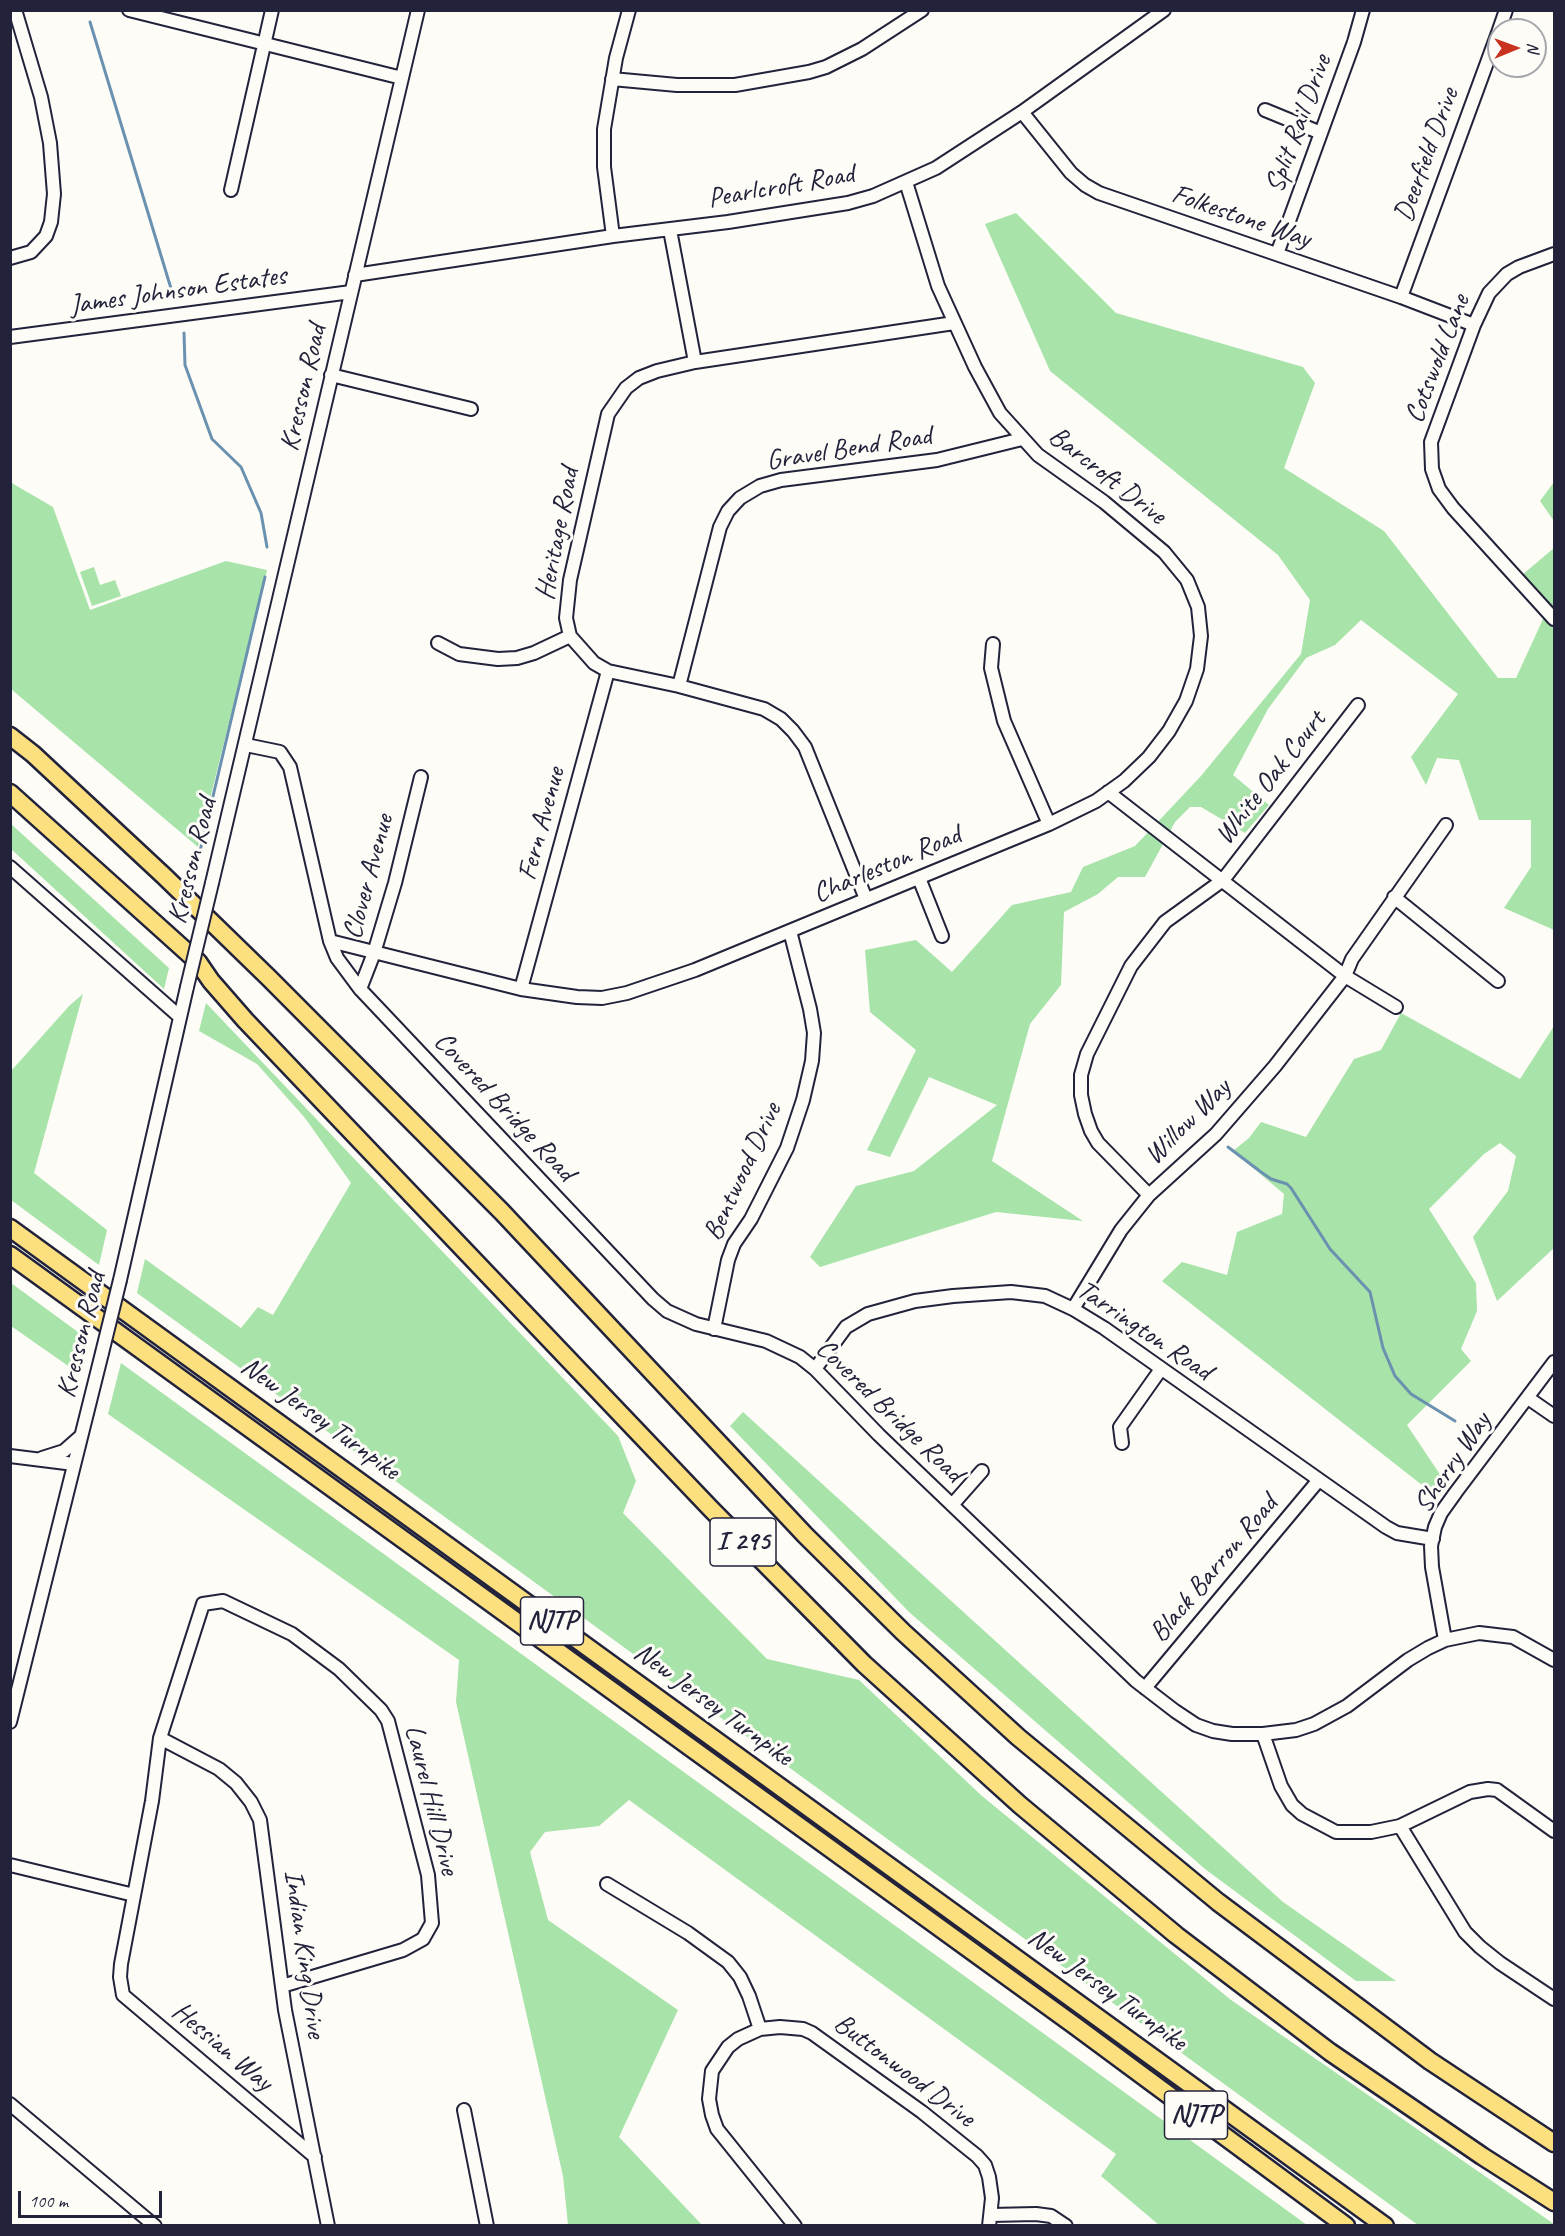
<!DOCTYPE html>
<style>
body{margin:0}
#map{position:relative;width:1565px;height:2236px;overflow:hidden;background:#fdfcf7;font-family:Caveat,sans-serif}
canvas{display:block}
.frame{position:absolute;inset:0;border:12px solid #22223b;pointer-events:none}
.north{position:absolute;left:1487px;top:18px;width:60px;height:60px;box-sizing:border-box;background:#fdfcf7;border:2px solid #a5a5ac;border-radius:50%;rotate:89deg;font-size:16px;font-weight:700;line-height:24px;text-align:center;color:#22223b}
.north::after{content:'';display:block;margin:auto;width:21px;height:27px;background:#c8321e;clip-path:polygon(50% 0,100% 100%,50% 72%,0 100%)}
.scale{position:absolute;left:18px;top:2191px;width:144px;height:27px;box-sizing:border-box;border:3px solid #22223b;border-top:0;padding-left:8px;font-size:18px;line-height:21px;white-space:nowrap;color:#22223b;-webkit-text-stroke:4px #fdfcf7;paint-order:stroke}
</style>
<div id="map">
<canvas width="1565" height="2236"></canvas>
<div class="frame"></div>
<div class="north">N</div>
<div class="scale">100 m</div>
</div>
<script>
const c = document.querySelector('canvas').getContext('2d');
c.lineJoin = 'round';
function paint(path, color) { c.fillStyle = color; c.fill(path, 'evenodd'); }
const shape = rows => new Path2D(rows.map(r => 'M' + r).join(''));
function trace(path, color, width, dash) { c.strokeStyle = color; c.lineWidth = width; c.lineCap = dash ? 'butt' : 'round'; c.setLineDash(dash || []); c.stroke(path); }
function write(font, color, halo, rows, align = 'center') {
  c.font = font + ' Caveat,sans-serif'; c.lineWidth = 6; c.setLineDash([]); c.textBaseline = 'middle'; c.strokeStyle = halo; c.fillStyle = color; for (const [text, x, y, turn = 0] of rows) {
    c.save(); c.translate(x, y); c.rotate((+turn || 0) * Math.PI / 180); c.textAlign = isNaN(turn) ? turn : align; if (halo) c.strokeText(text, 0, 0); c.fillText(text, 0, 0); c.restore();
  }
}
paint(shape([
 [1016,213,1116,313,1303,367,1315,383,1284,468,1384,531,1498,678,1516,678,1549,606,1522,575,1554,548,1554,930,1504,908,1531,867,1531,820,1479,820,1459,760,1437,758,1426,785,1411,757,1458,694,1361,620,1335,645,1306,658,1268,709,1233,775,1269,805,1245,833,1201,807,1190,807,1175,822,1145,877,1118,877,1098,894,1064,912,1061,985,1030,1024,992,1161,1083,1221,996,1212,820,1267,810,1257,856,1186,914,1171,997,1105,929,1077,890,1157,867,1150,916,1050,870,1012,865,950,916,940,952,972,1012,905,1071,892,1083,867,1135,846,1201,776,1301,654,1310,600,1278,555,1050,371,985,224],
 [10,482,53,507,90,610,226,561,267,570,198,847,11,689],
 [1554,482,1554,521,1540,501],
 [94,567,100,585,115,580,121,596,92,606,80,572],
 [10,823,169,968,164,989,11,849],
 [83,994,34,1173,107,1230,99,1265,11,1200,11,1071,70,1005],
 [206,1003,618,1436,636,1481,623,1513,767,1659,859,1680,982,1796,1231,2000,1554,2224,1554,2225,1418,2225,137,1293,145,1259,241,1328,258,1307,273,1315,351,1183,305,1118,257,1064,199,1031],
 [1401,1013,1520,1079,1554,1026,1554,1248,1497,1301,1473,1237,1508,1191,1516,1156,1500,1143,1484,1154,1429,1209,1476,1283,1477,1311,1461,1349,1471,1361,1407,1425,1447,1485,1436,1496,1162,1281,1182,1262,1227,1275,1237,1232,1282,1214,1284,1194,1233,1151,1249,1138,1261,1122,1306,1137,1354,1059,1381,1050],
 [11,1283,82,1335,74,1370,11,1326],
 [121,1363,1307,2225,1159,2225,1101,2176,1116,2154,629,1800,599,1826,545,1832,530,1852,548,1920,678,2010,619,2137,702,2225,568,2225,563,2176,456,1702,459,1660,108,1414],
 [743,1412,1283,1902,1396,1981,1356,1981,1205,1869,909,1612,730,1426]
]), '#a8e3a9');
trace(shape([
 [90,22,173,295],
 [184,333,185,365,212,439,241,467,261,513,267,547],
 [200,851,265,577],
 [1228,1147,1261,1172,1271,1179,1287,1184,1291,1188,1330,1249,1370,1292,1383,1348,1395,1376,1411,1394,1455,1421]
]), '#6a91af', 3);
const minor = shape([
 [129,10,402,78],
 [1499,30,1506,10],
 [612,79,677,85,735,85,809,72,826,67,862,49,922,10],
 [1265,110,1321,133],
 [1022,112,1071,173,1085,185,1099,193,1401,297,1474,325],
 [231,190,272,10],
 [670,230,695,362],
 [613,236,604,167,604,129,616,58,629,10],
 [1277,254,1354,42,1363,10],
 [1554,254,1519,267,1507,274,1489,293,1474,325,1431,442,1432,469,1439,489,1453,508,1554,619],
 [10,258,31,252,46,236,51,222,54,194,50,143,41,97,16,13],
 [355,275,613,236,728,222,848,203,873,196,936,168,1022,112,1164,10],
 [1401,297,1499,30],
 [10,337,351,292],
 [331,375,471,409],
 [438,643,459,654,498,659,517,658,534,653,570,636],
 [993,644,991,668,1004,721,1049,824],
 [679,686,720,527,728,511,740,498,760,486,781,480,937,460,1022,439],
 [246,745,280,752,290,767,330,941,337,958,360,989,653,1299,667,1311,696,1324,766,1341,800,1357,815,1369,879,1435,1136,1681,1175,1711,1196,1725,1213,1731,1232,1734,1263,1734,1296,1730,1314,1724,1347,1706,1408,1660,1428,1648,1445,1640,1479,1633,1513,1637,1554,1660],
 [1108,792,1345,976,1396,1007],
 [10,867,180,1017],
 [919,878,942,936],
 [212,883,418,10],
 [1394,897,1498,981],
 [866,899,805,747,793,731,781,719,764,709,679,686,608,671,594,663,570,636,566,618,570,580,608,414,626,388,639,378,657,371,695,362,954,323],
 [330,941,521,989,577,997,602,998,627,993,695,970,1049,824,1096,801,1124,781,1149,757,1169,731,1186,701,1197,669,1201,636,1198,607,1187,580,1164,552,1104,502,1038,455,1000,413,975,367,938,286,906,182],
 [360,989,374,953,395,883,421,777],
 [521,989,608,671],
 [1149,1195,1098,1143,1091,1131,1085,1114,1081,1095,1081,1075,1087,1054,1131,966,1165,922,1223,880,1358,705],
 [120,1280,187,987],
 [1073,1309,1121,1230,1149,1195,1216,1134,1275,1066,1345,976,1352,959,1446,825],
 [714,1329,728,1260,734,1244,751,1219,787,1148,803,1100,812,1061,814,1033,810,1009,790,931],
 [815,1369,846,1327,868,1314,915,1301,953,1296,1011,1292,1045,1296,1073,1309,1104,1328,1386,1527,1397,1533,1433,1539],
 [1528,1398,1554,1416],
 [1122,1443,1120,1427,1161,1369],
 [10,1456,74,1464],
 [42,1458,64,1451,81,1436],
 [952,1505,982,1471],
 [1445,1640,1432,1567,1431,1546,1435,1527,1441,1513,1456,1492,1554,1362],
 [1145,1688,1318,1481],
 [10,1722,102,1353],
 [1263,1734,1281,1786,1292,1805,1302,1814,1336,1832,1371,1832,1400,1826,1470,1792,1488,1789,1497,1790,1554,1831],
 [160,1738,219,1769,236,1783,251,1802,260,1820,285,2010,328,2226],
 [1400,1826,1465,1932,1480,1947,1500,1963,1554,1999],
 [10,1865,134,1895],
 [607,1884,688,1933,728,1962,740,1977,749,1996,760,2029],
 [282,1986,403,1950,423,1939,432,1923,428,1875,388,1721,381,1710,339,1669,292,1634,223,1601,203,1604,160,1738,152,1801,121,1964,120,1977,123,1995,315,2157],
 [10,2104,155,2226],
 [464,2110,487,2226],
 [991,2215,1036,2214,1051,2216,1066,2226],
 [795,2226,717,2129,712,2115,709,2099,712,2071,728,2047,738,2039,760,2029,780,2027,803,2029,812,2033,922,2112,977,2156,985,2165,989,2177,992,2198,989,2226]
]);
const highway = shape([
 [10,736,33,754,164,876,269,978,502,1212,805,1535,903,1632,1018,1737,1218,1902,1430,2061,1554,2143],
 [10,793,198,962,211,981,245,1020,711,1509,864,1664,1020,1805,1176,1935,1330,2052,1482,2156,1554,2202],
 [10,1228,1385,2226],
 [10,1255,1074,2025,1346,2226]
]);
trace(minor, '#22223b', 16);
trace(highway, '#22223b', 21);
trace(minor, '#fdfcf7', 12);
trace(highway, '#fce080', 16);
const minorBridge = shape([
 [187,987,212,883],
 [102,1353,120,1280]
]);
trace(minorBridge, '#22223b', 16, []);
trace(minorBridge, '#fdfcf7', 12);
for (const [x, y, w] of [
 [743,1542,66],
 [552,1621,63],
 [1196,2115,63]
]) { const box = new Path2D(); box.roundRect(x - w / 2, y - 24, w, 48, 4.5); c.fillStyle = '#fdfcf7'; c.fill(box); trace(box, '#22223b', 1.5); }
write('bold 27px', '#22223b', null, [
 ["I 295",743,1542],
 ["NJTP",552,1621],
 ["NJTP",1196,2115]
]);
write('28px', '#22223b', '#fdfcf7', [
 ["Split Rail Drive",1299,124,-70],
 ["Deerfield Drive",1427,155,-70],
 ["Pearlcroft Road",781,187,-10],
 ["Folkestone Way",1241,217,19],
 ["James Johnson Estates",178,291,-8],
 ["Cotswold Lane",1438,359,-69],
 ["Kresson Road",304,388,-77],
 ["Gravel Bend Road",849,449,-9],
 ["Barcroft Drive",1107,476,38],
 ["Heritage Road",558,534,-79],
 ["White Oak Court",1271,778,-52],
 ["Fern Avenue",542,824,-75],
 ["Kresson Road",193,861,-76],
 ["Charleston Road",887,865,-23],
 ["Clover Avenue",369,877,-75],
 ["Covered Bridge Road",504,1107,47],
 ["Willow Way",1188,1122,-45],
 ["Bentwood Drive",743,1172,-65],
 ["Tarrington Road",1144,1331,34],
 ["Kresson Road",82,1335,-76],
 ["Covered Bridge Road",889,1411,44],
 ["New Jersey Turnpike",320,1419,36],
 ["Sherry Way",1453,1463,-56],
 ["Black Barron Road",1214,1569,-50],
 ["New Jersey Turnpike",713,1705,36],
 ["Laurel Hill Drive",431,1800,76],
 ["Indian King Drive",304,1954,82],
 ["New Jersey Turnpike",1107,1990,36],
 ["Hessian Way",222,2047,40],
 ["Buttonwood Drive",904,2071,37]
]);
</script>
